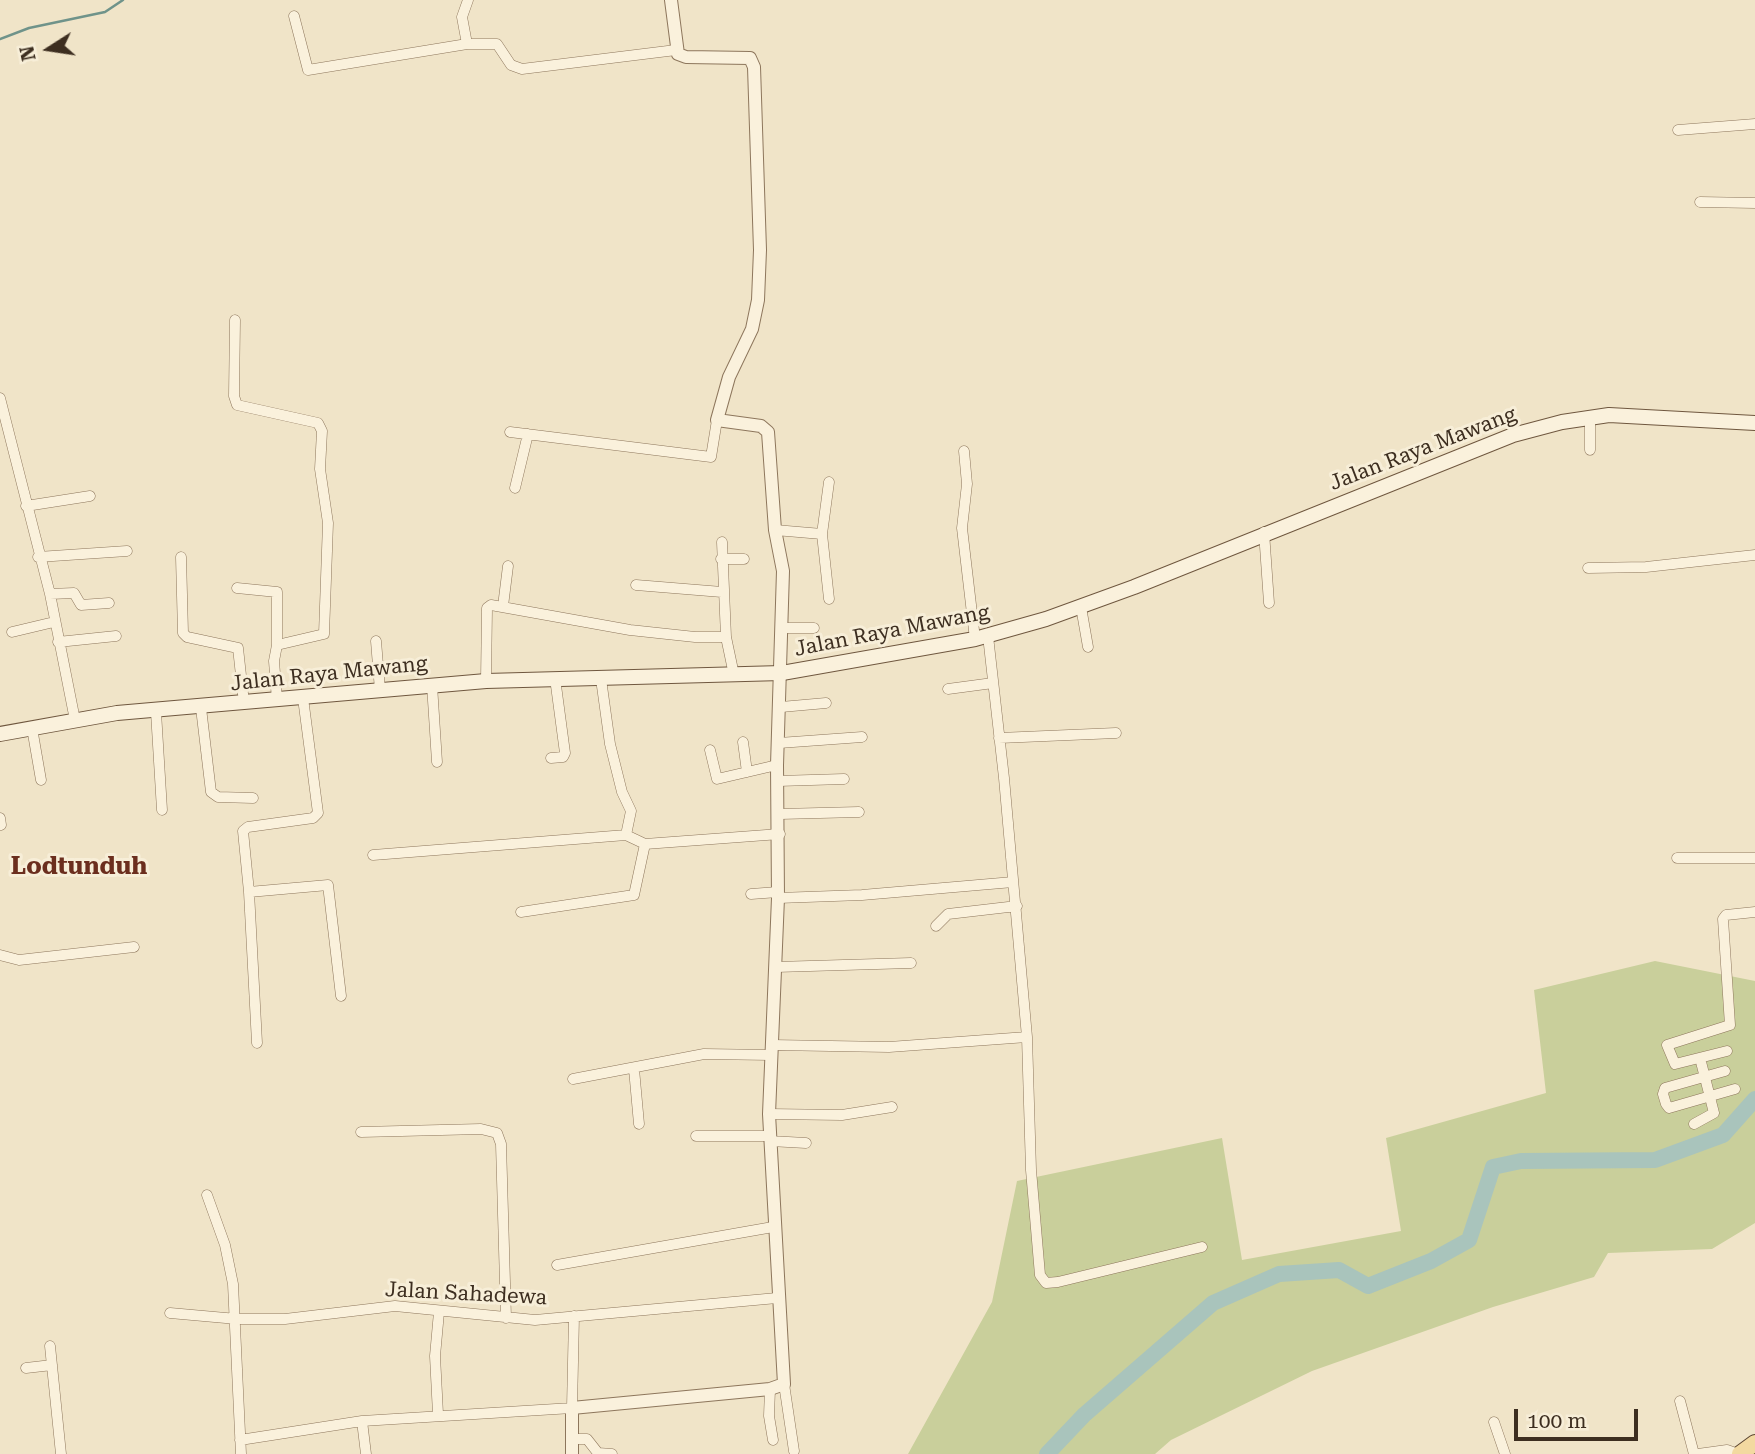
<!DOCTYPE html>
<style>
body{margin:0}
#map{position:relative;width:1755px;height:1454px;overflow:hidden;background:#f0e4c8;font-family:"Roboto Serif",serif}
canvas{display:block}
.north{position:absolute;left:14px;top:14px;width:70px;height:70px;-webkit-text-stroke:5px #f7eed8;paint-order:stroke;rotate:258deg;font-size:19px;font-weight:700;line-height:28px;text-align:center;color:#3d2e20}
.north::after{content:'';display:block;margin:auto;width:24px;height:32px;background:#3d2e20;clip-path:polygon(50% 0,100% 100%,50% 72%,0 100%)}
.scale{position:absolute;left:1514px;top:1409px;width:124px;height:32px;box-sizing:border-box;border:4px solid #3d2e20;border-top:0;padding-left:9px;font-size:21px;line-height:24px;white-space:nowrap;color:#3d2e20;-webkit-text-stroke:5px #f7eed8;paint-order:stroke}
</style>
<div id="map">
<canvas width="1755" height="1454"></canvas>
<div class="north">N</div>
<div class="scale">100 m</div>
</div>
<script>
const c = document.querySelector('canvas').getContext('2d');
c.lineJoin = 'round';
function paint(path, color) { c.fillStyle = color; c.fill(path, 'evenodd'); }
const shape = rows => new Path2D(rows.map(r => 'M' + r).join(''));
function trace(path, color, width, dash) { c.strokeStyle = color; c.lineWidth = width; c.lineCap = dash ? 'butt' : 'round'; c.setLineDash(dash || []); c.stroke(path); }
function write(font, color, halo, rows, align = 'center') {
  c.font = font + ' "Roboto Serif",serif'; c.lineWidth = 6; c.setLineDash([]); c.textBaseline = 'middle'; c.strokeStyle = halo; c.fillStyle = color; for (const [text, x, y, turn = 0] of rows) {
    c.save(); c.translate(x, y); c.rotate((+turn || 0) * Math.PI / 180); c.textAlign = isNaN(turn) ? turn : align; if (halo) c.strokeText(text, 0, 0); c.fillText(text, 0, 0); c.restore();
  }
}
paint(shape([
 [1655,961,1755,981,1755,1223,1712,1249,1608,1253,1594,1277,1493,1307,1312,1371,1171,1440,1155,1454,908,1454,992,1302,1017,1181,1222,1138,1242,1260,1401,1231,1386,1138,1546,1093,1534,990]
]), '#c9cf9b');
trace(shape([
 [0,39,29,28,105,12,123,0]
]), '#6f938a', 2.5);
trace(shape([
 [1047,1454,1084,1415,1213,1303,1279,1274,1339,1270,1368,1286,1431,1261,1469,1240,1493,1167,1521,1161,1655,1160,1723,1135,1755,1099]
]), '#a9c4bc', 16);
const minor = shape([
 [294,16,308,70,467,44,497,44,511,65,522,69,676,50],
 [467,44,462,17,468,0],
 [1678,130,1755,124],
 [1700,202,1755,203],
 [235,320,234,396,237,405,318,423,322,431,320,469,328,523,324,634,277,645,274,661,277,700],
 [0,398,50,594,75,720],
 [1590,417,1590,450],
 [510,432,711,457,717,420],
 [964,451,967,484,962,528,975,639],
 [515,488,528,434],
 [26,506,90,496],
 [775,530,822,534],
 [1264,532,1269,603],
 [722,542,726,637,734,675],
 [38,557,127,551],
 [181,557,183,633,187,637,238,648,244,703],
 [721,559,744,559],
 [1588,568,1646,567,1755,555],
 [636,585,722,592],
 [237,588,277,592,277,645],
 [50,594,74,593,81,605,109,603],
 [829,599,822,534,829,482],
 [503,606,508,566],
 [1081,607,1088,647],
 [783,628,814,628],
 [12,632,54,622],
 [988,636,1004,778,1027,1037,1031,1170,1040,1275,1046,1283,1058,1282,1202,1247],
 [376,641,380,690],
 [58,642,116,636],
 [601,679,610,744,622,792,631,811,626,835],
 [486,681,487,608,491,605,630,630,695,637,726,637],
 [432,685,437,762],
 [948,689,993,683],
 [781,707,826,703],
 [201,708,211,792,218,797,253,798],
 [156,712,162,810],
 [32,728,41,780],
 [999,738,1116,733],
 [743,742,747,772,777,765],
 [779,743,862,737],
 [710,750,717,779,747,772],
 [551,758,563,757,565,753,555,678],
 [778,781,844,779],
 [780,814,859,812],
 [0,818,1,825],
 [373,855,626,835,645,844,780,834],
 [1677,858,1755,858],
 [249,892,328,885,341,996],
 [751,894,778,892],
 [778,898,862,895,1013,882],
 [521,912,634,895,645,844],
 [936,926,948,914,1017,906],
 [0,955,19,960,134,947],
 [776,967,911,963],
 [257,1043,249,892,243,831,248,827,313,818,318,813,303,698],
 [772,1045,889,1047,1027,1037],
 [1727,1051,1675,1064,1667,1045,1730,1025,1723,919,1726,915,1755,912],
 [634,1069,639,1124],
 [1725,1071,1665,1088,1663,1094,1666,1104,1669,1108,1735,1089],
 [573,1079,704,1054,771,1055],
 [769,1114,842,1115,892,1107],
 [1694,1124,1714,1113,1700,1058],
 [361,1132,481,1129,497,1133,501,1144,506,1318],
 [696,1136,770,1136],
 [770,1141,806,1143],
 [207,1195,225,1245,233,1284,241,1454],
 [557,1265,773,1227],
 [170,1313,237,1319,285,1319,395,1306,535,1320,777,1298],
 [50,1346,61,1454],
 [26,1368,52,1365],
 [784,1384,794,1451],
 [770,1389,769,1416,773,1440],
 [1680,1401,1694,1454],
 [438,1414,435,1356,439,1312],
 [362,1421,366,1454],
 [1494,1422,1505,1454],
 [573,1439,587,1439,598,1453,612,1454],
 [240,1440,362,1421,572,1408,574,1316],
 [1698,1454,1727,1450,1738,1454]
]);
const tertiary = shape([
 [572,1454,572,1408,770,1389,784,1384,769,1114,778,898,777,765,783,571,775,530,768,432,761,426,717,420,729,377,752,329,758,300,760,250,754,67,750,58,686,57,678,54,671,0]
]);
const secondary = shape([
 [0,734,117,713,486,681,782,673,975,639,1046,619,1134,587,1513,435,1562,422,1609,415,1755,423]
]);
const primary = shape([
 [1740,1454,1755,1443]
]);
trace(minor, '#8d765c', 11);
trace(tertiary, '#8d765c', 14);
trace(secondary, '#6f573f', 16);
trace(primary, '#5b4430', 18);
trace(minor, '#faf1dc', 10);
trace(tertiary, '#faf1dc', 12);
trace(secondary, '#faf1dc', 14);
trace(primary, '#f3d9a0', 16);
write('21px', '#3d2e20', '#f7eed8', [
 ["Jalan Raya Mawang",1423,449,-21],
 ["Jalan Raya Mawang",892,631,-11],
 ["Jalan Raya Mawang",329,674,-6],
 ["Jalan Sahadewa",466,1294,3]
]);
write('bold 24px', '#6b2e1e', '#f7eed8', [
 ["Lodtunduh",79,867]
]);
</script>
